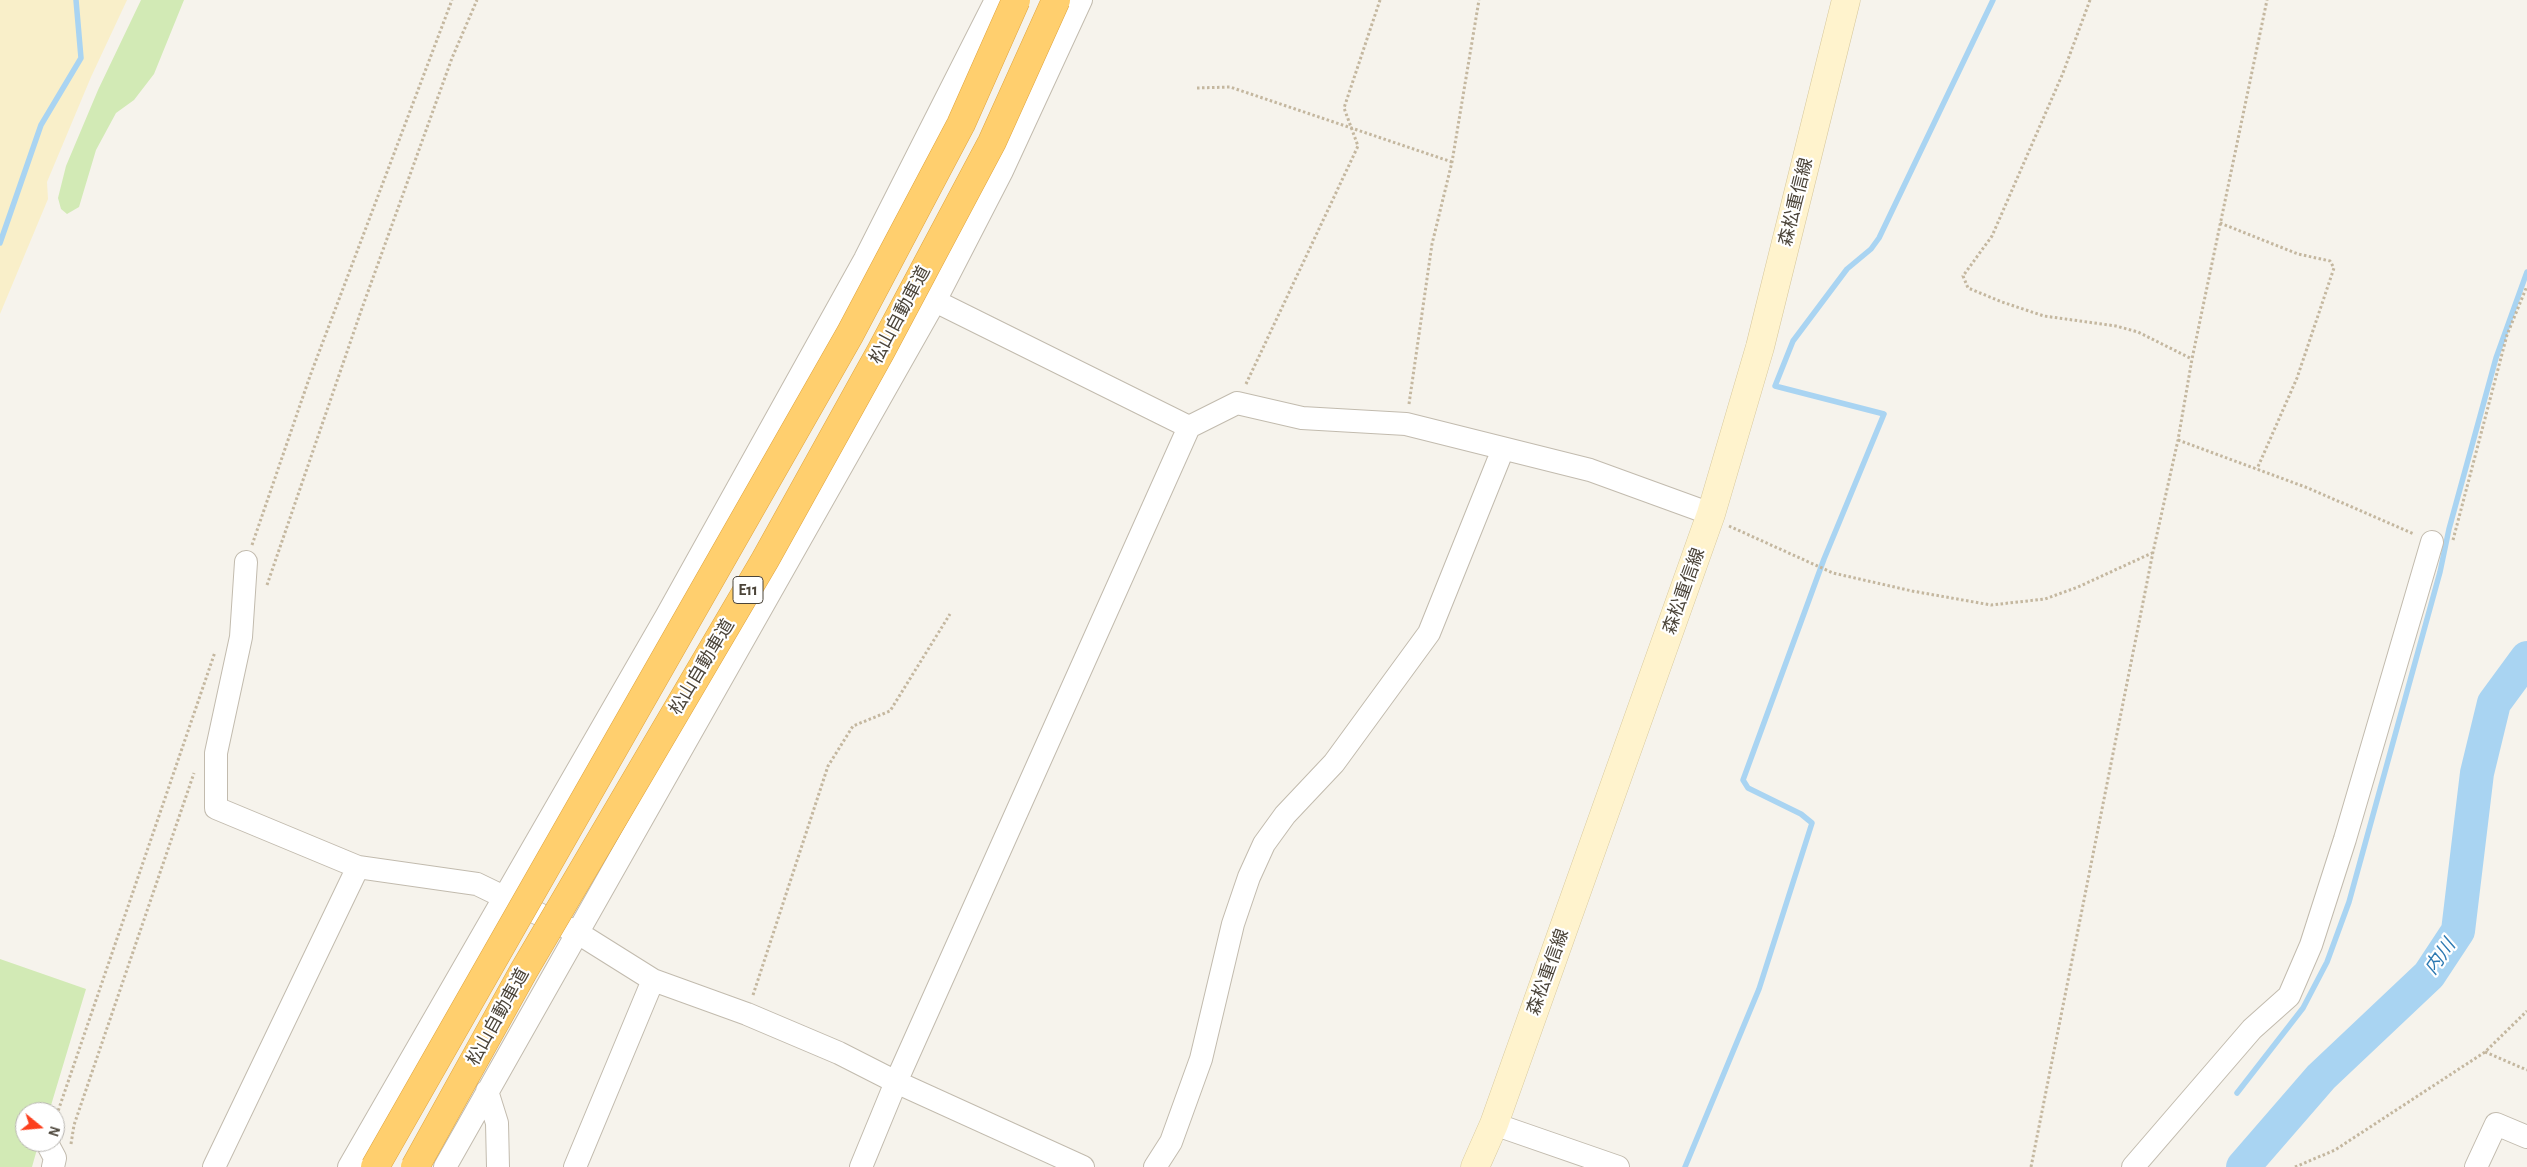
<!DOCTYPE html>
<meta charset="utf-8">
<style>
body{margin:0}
#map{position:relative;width:2527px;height:1167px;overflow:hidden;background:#f6f3ec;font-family:"Alegreya Sans",sans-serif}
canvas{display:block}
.north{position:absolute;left:15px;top:1102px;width:50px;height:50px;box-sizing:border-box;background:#fff;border:1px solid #b7b4b0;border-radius:50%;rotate:107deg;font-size:14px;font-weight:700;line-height:20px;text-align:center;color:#4b4439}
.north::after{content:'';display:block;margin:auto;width:18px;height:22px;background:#fc3f1d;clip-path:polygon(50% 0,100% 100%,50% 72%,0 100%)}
</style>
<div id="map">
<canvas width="2527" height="1167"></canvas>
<div class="north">N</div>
</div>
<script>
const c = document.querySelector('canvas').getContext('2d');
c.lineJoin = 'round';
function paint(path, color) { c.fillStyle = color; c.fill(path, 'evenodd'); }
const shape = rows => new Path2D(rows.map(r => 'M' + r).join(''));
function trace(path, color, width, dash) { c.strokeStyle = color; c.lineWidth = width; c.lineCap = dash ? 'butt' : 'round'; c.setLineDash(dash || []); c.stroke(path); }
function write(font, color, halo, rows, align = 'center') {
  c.font = font + ' "Alegreya Sans","Noto Sans JP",sans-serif'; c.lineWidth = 4.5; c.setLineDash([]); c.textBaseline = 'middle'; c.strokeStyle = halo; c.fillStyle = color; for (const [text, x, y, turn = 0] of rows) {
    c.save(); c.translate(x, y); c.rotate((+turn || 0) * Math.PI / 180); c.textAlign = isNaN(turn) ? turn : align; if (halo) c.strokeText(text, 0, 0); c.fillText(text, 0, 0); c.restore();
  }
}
paint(shape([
 [141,0,184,0,154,74,134,100,116,113,96,150,79,207,67,214,61,209,58,198,66,166,98,90],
 [0,959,86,989,49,1112,25,1112,25,1142,39,1142,32,1167,0,1167]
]), '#d2eab5');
paint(shape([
 [0,0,127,0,91,77,47,182,48,199,0,314]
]), '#f9efc9');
trace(shape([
 [0,243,41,125,81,58,76,0],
 [2237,1093,2303,1008,2327,962,2349,902,2440,572,2449,529,2496,358,2527,272],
 [1685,1167,1759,989,1812,823,1801,814,1748,788,1743,780,1824,559,1884,414,1775,386,1793,341,1847,269,1871,249,1879,238,1993,0]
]), '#a9d4f2', 5.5);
trace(shape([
 [2243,1167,2321,1077,2429,975,2458,931,2477,773,2494,703,2527,658]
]), '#a9d4f2', 34);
const street = shape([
 [935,301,1189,427],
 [246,562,241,637,216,753,216,808,358,867,477,884,578,933,653,980,747,1014,839,1053,896,1082,1083,1167],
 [487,1091,497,1123,498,1167],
 [1494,1124,1618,1167],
 [47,1143,55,1158,53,1167],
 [214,1167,358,867],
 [349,1167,667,615,865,259,996,0],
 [445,1167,935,301,1002,171,1081,0],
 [575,1167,653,980],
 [861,1167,896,1082,1189,427,1237,403,1302,418,1406,424,1590,470,1711,514],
 [1155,1167,1171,1142,1201,1059,1233,924,1249,877,1264,844,1285,815,1334,763,1429,633,1503,449],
 [2133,1167,2252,1029,2289,996,2311,945,2345,839,2432,542],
 [2476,1167,2496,1124,2527,1137]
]);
const secondary = shape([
 [1475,1167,1494,1124,1711,514,1760,347,1846,0]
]);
trace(street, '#c2bbae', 24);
trace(secondary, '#d6c79b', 29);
trace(shape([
 [2090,0,2063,73,1992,236,1963,276,1968,288,2002,302,2044,316,2116,326,2138,332,2192,359],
 [1197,88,1230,87,1452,162],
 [2220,223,2298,254,2330,261,2334,268,2297,378,2257,469],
 [1246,384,1358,146,1344,108,1380,0],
 [1409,404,1432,244,1452,162,1479,0],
 [2178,440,2308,488,2414,534],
 [1729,526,1833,573,1912,591,1991,605,2045,599,2078,587,2152,553],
 [2453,540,2507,335,2527,286],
 [252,545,310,376,452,0],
 [267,585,361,311,452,58,477,0],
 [753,995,828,766,853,726,890,711,950,614],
 [2485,1052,2527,1070],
 [55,1120,215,652],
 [71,1144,74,1125,194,773],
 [2031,1167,2153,552,2178,440,2192,359,2267,0],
 [2295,1167,2335,1150,2485,1052,2527,1011]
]), '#c4b79f', 3, [2.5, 2.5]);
trace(street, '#fff', 22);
trace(secondary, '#fff3cd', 28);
const highwayBridge = shape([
 [375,1167,850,334,961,124,1016,0],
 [415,1167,523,972,765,560,881,351,992,142,1056,0]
]);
trace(highwayBridge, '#e0a43c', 29, []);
trace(highwayBridge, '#ffcf6e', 28);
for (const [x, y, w] of [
 [748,590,30]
]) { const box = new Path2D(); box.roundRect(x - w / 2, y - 13.5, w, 27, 4); c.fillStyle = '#fff'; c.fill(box); trace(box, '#4b4439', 1); }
write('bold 16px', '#4b4439', null, [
 ["E11",748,590]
]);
write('18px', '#4b4439', '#fff', [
 ["森松重信線",1796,202,-76],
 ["松山自動車道",900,315,-62],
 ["森松重信線",1684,591,-70],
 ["松山自動車道",702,667,-59],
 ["森松重信線",1548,972,-70],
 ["松山自動車道",498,1017,-61]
]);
write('italic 19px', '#2e7ab2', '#fff', [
 ["内川",2440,957,-55]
]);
</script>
